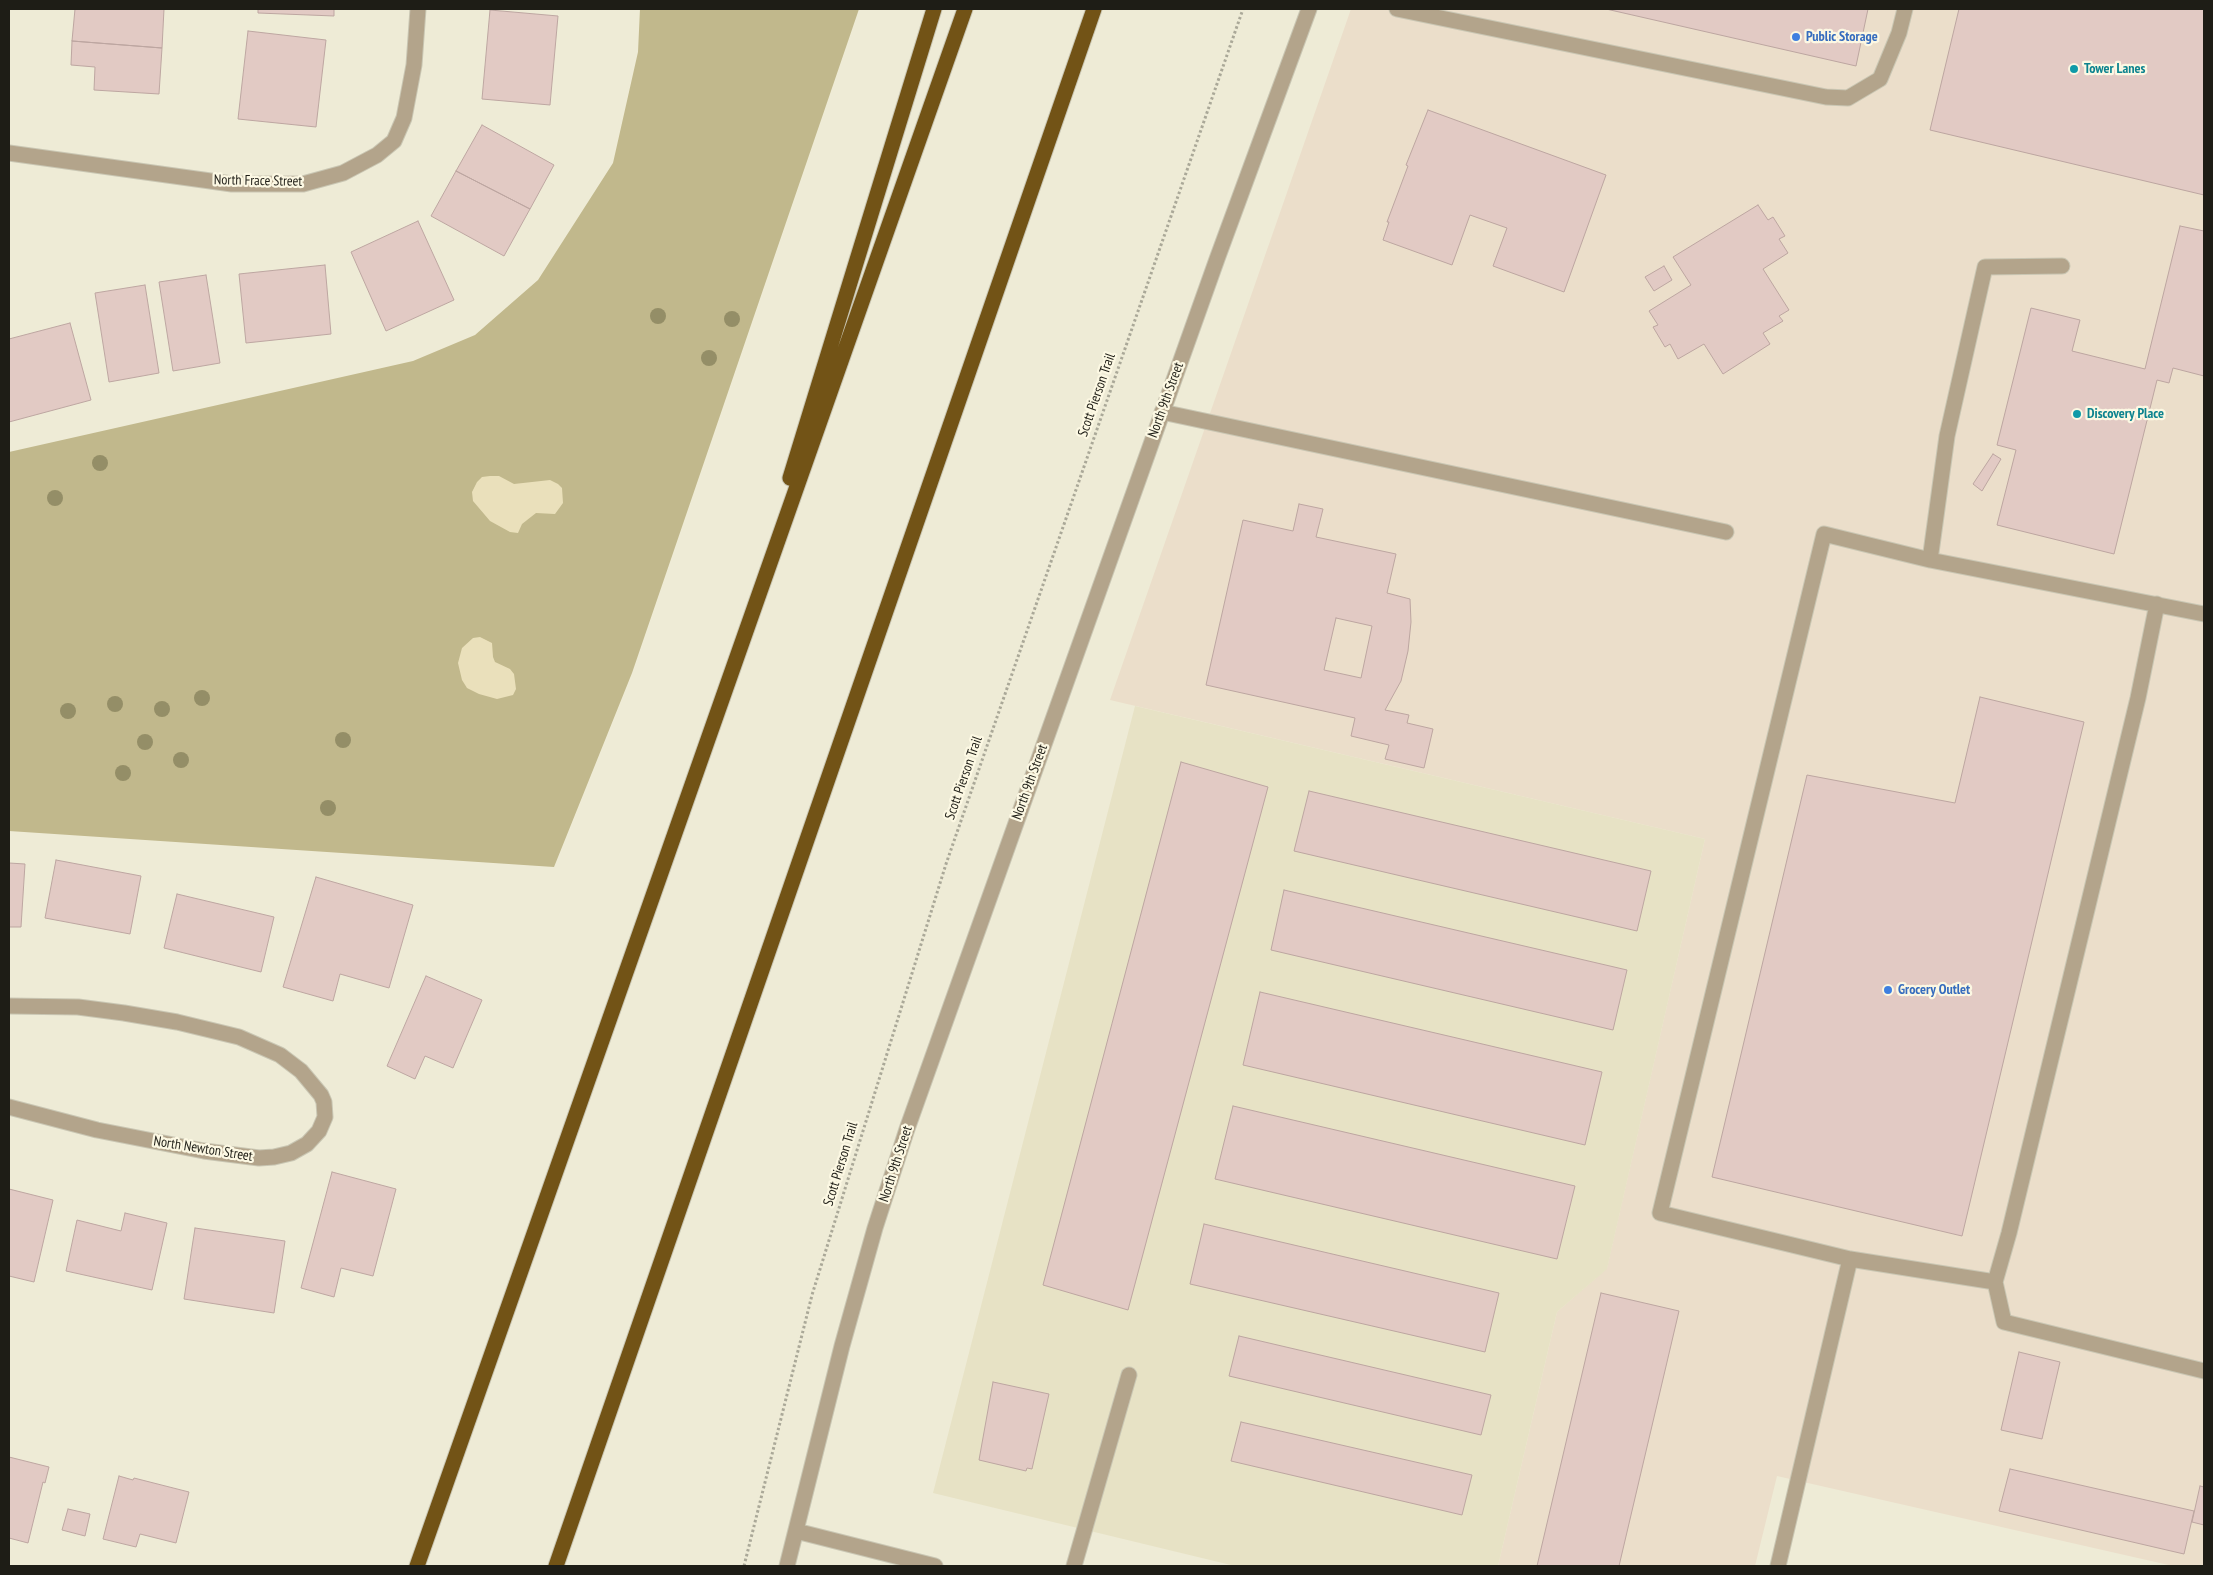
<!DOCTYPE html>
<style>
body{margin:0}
#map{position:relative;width:2213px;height:1575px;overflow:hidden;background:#eeebd6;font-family:"PT Sans Narrow",sans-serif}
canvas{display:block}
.frame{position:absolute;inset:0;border:10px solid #1e1d16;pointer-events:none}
</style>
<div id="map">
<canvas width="2213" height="1575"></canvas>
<div class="frame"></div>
</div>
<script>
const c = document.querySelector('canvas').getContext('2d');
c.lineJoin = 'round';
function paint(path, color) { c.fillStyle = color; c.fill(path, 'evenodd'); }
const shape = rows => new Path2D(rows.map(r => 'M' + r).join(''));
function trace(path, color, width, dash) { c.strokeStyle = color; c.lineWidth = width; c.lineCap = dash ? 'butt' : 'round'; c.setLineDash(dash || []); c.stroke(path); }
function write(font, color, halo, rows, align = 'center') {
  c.font = font + ' "PT Sans Narrow",sans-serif'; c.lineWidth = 4.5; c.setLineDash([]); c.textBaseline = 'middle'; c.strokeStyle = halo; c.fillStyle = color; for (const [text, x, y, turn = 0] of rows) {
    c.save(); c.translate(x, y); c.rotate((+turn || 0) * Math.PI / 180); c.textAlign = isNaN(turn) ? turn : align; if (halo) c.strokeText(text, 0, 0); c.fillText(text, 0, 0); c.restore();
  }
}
paint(shape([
 [1351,9,2204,9,2204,1566,2173,1566,1777,1476,1755,1566,1498,1566,1557,1312,1607,1268,1705,839,1110,700]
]), '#ebdeca');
paint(shape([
 [1135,706,1705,839,1607,1269,1557,1312,1498,1566,1235,1566,933,1493]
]), '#e7e2c5');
paint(shape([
 [640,9,859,9,632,673,554,867,9,831,9,452,413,361,475,335,538,280,613,163,638,52]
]), '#c1b88c');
paint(shape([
 [490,476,499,476,514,484,550,480,558,484,562,488,563,503,555,514,536,513,522,524,518,533,510,532,490,521,473,501,472,492,477,482,482,477],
 [480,637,492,643,493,657,495,662,510,669,514,674,516,689,513,695,497,699,479,694,467,688,462,680,458,663,462,648,473,638]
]), '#eae0bb');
const building = shape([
 [75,9,164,9,162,48,72,41,75,9],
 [258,9,334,9,334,16,258,13,258,9],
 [1606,9,1868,9,1856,66,1606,9],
 [1959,9,2204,9,2204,195,1930,130,1959,9],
 [490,10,558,16,550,105,482,99,490,10],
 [248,31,326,40,316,127,238,119,248,31],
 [72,41,162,48,159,94,94,90,95,67,71,65,72,41],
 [1428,110,1606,175,1564,292,1493,266,1507,228,1470,215,1452,265,1383,240,1389,222,1387,222,1408,166,1406,165,1428,110],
 [482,125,554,165,530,209,456,171,482,125],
 [456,171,530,209,504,256,431,216,456,171],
 [1758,205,1768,220,1773,217,1785,236,1779,239,1788,253,1763,269,1789,310,1779,316,1783,321,1763,333,1770,344,1723,374,1704,344,1678,359,1670,344,1665,347,1653,327,1658,325,1649,311,1691,285,1673,257,1758,205],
 [418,221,454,300,386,331,351,252,418,221],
 [2180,226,2204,231,2204,376,2173,368,2169,383,2157,380,2114,554,1997,525,2016,450,1997,445,2031,308,2080,320,2072,351,2145,369,2180,226],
 [325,265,331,334,246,343,239,274,325,265],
 [1664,266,1672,280,1654,291,1645,277,1664,266],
 [206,275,220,363,173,371,159,282,206,275],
 [145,285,159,373,109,382,95,293,145,285],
 [70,323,91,400,9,422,9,339,70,323],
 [1993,454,2001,459,1982,491,1973,484,1993,454],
 [1299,504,1323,509,1316,537,1396,554,1387,593,1410,599,1411,622,1408,651,1401,681,1385,710,1409,715,1407,723,1433,729,1424,768,1385,759,1389,745,1351,736,1355,718,1206,685,1243,520,1293,531,1299,504],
 [1336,618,1372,626,1361,678,1324,670,1336,618],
 [1980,697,2084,722,1962,1236,1712,1177,1807,775,1955,803,1980,697],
 [1181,762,1268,787,1128,1310,1043,1285,1181,762],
 [1309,791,1651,871,1637,931,1294,851,1309,791],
 [56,860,141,876,130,934,45,918,56,860],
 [9,863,25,864,21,927,9,927,9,863],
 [316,877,413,905,389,988,340,974,333,1001,283,987,316,877],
 [1284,890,1627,970,1613,1030,1271,950,1284,890],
 [177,894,274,917,261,972,164,948,177,894],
 [426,976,482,1000,453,1068,425,1056,415,1079,387,1066,426,976],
 [1260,992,1602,1072,1585,1145,1243,1065,1260,992],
 [1233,1106,1575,1186,1557,1259,1215,1179,1233,1106],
 [332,1172,396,1189,373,1276,341,1268,334,1297,301,1288,332,1172],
 [9,1189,53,1200,34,1282,9,1276,9,1189],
 [125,1213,167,1223,152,1290,66,1271,77,1220,121,1231,125,1213],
 [1204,1224,1499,1293,1485,1352,1190,1284,1204,1224],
 [195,1228,285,1241,274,1313,184,1299,195,1228],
 [1601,1293,1679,1311,1619,1566,1537,1566,1601,1293],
 [1239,1336,1491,1395,1481,1435,1229,1376,1239,1336],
 [2019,1352,2060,1362,2042,1439,2001,1430,2019,1352],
 [993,1382,1049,1394,1032,1469,1027,1468,1026,1471,979,1460,993,1382],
 [1241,1422,1472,1475,1462,1515,1231,1461,1241,1422],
 [9,1457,49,1467,45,1483,43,1482,28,1543,9,1538,9,1457],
 [2010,1469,2194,1511,2184,1554,1999,1511,2010,1469],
 [119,1476,133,1480,134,1478,189,1492,176,1543,140,1534,136,1547,103,1539,119,1476],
 [2200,1486,2204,1487,2204,1525,2192,1522,2200,1486],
 [68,1509,90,1514,85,1536,62,1530,68,1509]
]);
paint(building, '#e2cac4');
trace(building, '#bda6a1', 1);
const minor = shape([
 [1397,9,1826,97,1848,98,1880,79,1899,33,1905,9],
 [9,153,232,184,303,184,343,173,377,155,394,141,404,118,414,65,418,9],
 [1162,412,1726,532],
 [1930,560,1947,436,1985,267,2062,266],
 [2157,604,2138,698,2009,1233,1995,1282,2004,1322,2204,1371],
 [9,1006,78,1007,124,1013,177,1022,239,1037,280,1055,301,1071,321,1095,324,1102,325,1117,319,1131,307,1144,291,1153,274,1157,259,1158,204,1151,97,1130,9,1107],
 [1995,1282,1850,1259,1660,1213,1824,534,1930,560,2204,614],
 [796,1531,935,1566],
 [787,1566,842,1346,875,1228,907,1129,1217,259,1309,9],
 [1074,1566,1129,1375],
 [1778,1566,1850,1259]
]);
const highway = shape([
 [790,478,934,9],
 [417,1566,965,9],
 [556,1566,1094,9]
]);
trace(minor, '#c9c6b3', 17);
trace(highway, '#c9c6b3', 17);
trace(shape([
 [744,1566,812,1295,946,864,1243,9]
]), '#aaa898', 3, [2.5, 2.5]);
trace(minor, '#b3a48b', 15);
trace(highway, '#725316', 15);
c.fillStyle = '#948e67';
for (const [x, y] of [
 [658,316],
 [732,319],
 [709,358],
 [100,463],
 [55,498],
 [202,698],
 [115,704],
 [162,709],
 [68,711],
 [343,740],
 [145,742],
 [181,760],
 [123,773],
 [328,808]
]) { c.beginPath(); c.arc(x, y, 8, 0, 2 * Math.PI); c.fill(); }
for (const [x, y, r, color] of [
 [1796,37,5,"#3f7fe0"],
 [2074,69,5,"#0f9aa8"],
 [2077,414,5,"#0f9aa8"],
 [1888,990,5,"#3f7fe0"]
]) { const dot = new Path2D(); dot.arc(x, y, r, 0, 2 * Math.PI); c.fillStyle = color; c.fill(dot); trace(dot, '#fcf8e3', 2); }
write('bold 14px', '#366cbe', '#fcf8e3', [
 ["Public Storage",1806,37],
 ["Grocery Outlet",1898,990]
], 'left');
write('bold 14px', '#0d838f', '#fcf8e3', [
 ["Tower Lanes",2084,69],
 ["Discovery Place",2087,414]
], 'left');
write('14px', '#1e1d16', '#fcf8e3', [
 ["North Frace Street",258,181,1],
 ["Scott Pierson Trail",1097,395,-71],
 ["North 9th Street",1166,400,-70],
 ["Scott Pierson Trail",964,778,-71],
 ["North 9th Street",1030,782,-70],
 ["North Newton Street",203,1149,9],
 ["Scott Pierson Trail",841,1164,-73],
 ["North 9th Street",896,1164,-72]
]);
</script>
